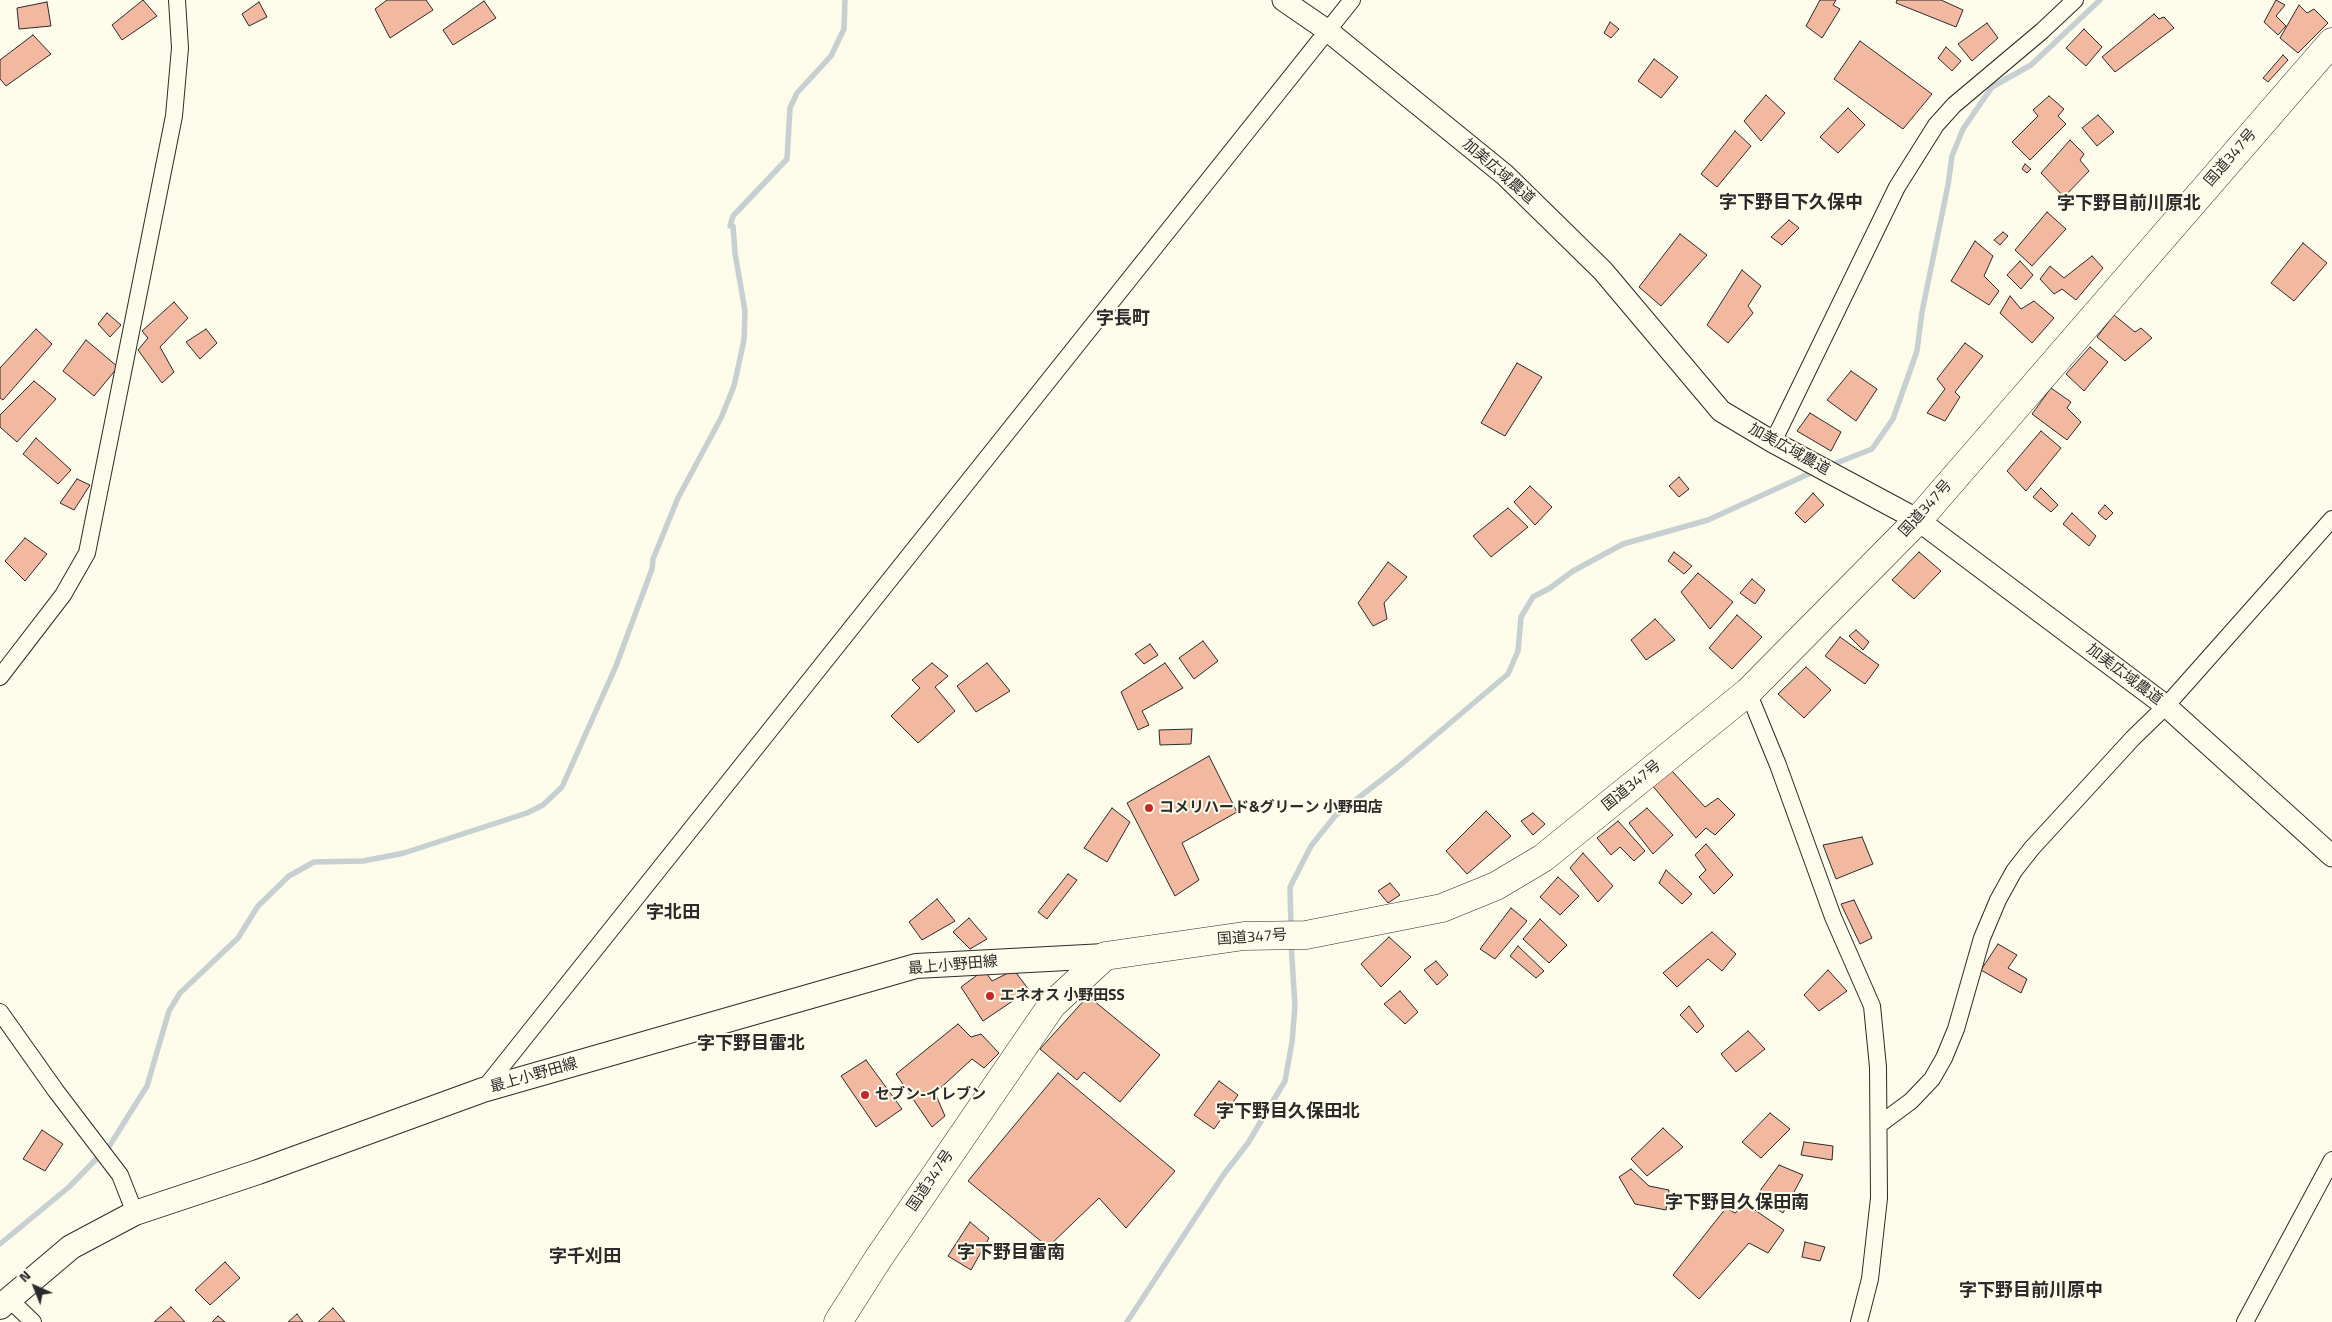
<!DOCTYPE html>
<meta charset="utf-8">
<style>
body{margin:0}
#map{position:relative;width:2332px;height:1322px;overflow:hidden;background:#fdfbea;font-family:"Titillium Web",sans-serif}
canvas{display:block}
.north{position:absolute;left:10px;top:1262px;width:50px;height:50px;-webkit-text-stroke:4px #fdfbea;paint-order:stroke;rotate:316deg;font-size:14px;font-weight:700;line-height:20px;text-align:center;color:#2b2b2b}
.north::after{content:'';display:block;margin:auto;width:18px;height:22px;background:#2b2b2b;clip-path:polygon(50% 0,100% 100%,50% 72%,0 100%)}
</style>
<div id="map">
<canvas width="2332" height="1322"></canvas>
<div class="north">N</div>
</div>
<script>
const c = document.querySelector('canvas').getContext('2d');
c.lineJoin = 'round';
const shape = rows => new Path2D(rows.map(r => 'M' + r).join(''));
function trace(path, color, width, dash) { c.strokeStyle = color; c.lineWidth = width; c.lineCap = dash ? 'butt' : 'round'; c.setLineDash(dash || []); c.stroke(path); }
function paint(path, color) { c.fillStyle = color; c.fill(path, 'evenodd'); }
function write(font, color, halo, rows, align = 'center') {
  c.font = font + ' "Titillium Web","Noto Sans JP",sans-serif'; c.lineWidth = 4; c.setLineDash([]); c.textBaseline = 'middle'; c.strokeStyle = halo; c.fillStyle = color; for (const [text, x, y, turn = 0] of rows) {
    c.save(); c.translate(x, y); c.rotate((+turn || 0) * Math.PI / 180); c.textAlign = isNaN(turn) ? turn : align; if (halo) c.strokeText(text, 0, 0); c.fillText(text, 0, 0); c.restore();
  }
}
trace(shape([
 [1829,466,1872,449,1893,419,1917,351,1922,312,1948,185,1952,156,1963,129,1992,87,2031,65,2100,0],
 [1291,928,1290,887,1311,846,1335,816,1398,767,1508,674,1518,651,1521,617,1533,597,1550,588,1573,571,1623,544,1708,520,1815,471],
 [0,1244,69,1187,110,1145,147,1086,169,1011,180,993,238,938,258,906,289,876,314,862,363,861,404,853,527,813,543,805,562,787,616,666,652,569,653,559,678,498,721,418,734,386,744,340,745,311,735,253,733,226,730,226,733,216,787,159,790,108,797,93,831,56,844,29,845,0],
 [1127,1322,1224,1174,1248,1143,1285,1081,1292,1042,1295,1006,1291,943]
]), '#c7d0d0', 5.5);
const building = shape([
 [143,0,157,16,122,40,112,25,143,0],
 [387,0,426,0,433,10,390,38,375,9,387,0],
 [1820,0,1836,0,1833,5,1840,9,1822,38,1806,26,1820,0],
 [1897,0,1941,0,1963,10,1956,27,1896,3,1897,0],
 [2276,0,2285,5,2276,16,2286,26,2278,35,2264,22,2276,0],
 [484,1,496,18,453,45,443,30,484,1],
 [47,2,51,26,19,29,17,8,47,2],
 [259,2,267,17,249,26,242,14,259,2],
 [2299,5,2307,13,2314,9,2328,23,2298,53,2280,38,2299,5],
 [2154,14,2159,19,2164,17,2174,28,2115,72,2102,57,2154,14],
 [1610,22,1619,29,1611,38,1604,33,1610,22],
 [1987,23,1998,38,1972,61,1958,44,1987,23],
 [2084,29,2102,47,2086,66,2066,48,2084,29],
 [33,35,51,54,6,86,0,79,0,60,33,35],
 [1860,41,1932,94,1903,129,1834,79,1860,41],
 [1946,47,1961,61,1952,71,1938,58,1946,47],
 [2283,55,2288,60,2268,82,2263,78,2283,55],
 [1654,59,1678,77,1661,98,1638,81,1654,59],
 [1766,95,1785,113,1761,141,1744,121,1766,95],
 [2049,96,2064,109,2058,116,2066,124,2030,160,2012,142,2038,116,2033,110,2049,96],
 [1848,108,1865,125,1838,153,1820,137,1848,108],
 [2098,115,2114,132,2097,146,2082,128,2098,115],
 [1735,131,1751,146,1717,187,1701,174,1735,131],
 [2070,140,2084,154,2080,160,2089,171,2064,197,2041,173,2070,140],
 [2025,164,2031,169,2027,173,2022,169,2025,164],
 [2047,212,2066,229,2032,266,2015,250,2047,212],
 [1789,220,1799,228,1782,245,1771,237,1789,220],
 [2003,232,2008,236,2000,245,1994,240,2003,232],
 [1680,234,1707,255,1661,306,1639,287,1680,234],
 [1975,241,1993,256,1984,276,1999,291,1989,305,1951,281,1975,241],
 [2303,243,2327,263,2294,301,2271,283,2303,243],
 [2092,256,2103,268,2076,300,2062,289,2054,294,2040,279,2050,266,2064,278,2092,256],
 [2020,261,2033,275,2021,289,2007,275,2020,261],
 [1742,270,1761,286,1748,306,1753,313,1728,343,1707,325,1742,270],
 [2010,296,2021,309,2034,301,2054,318,2032,343,2000,313,2010,296],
 [174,302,188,318,160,347,174,372,162,383,138,350,148,338,142,331,174,302],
 [107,313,121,325,110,337,98,324,107,313],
 [2114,315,2135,332,2141,328,2152,338,2125,361,2097,337,2114,315],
 [36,329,52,344,3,400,0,398,0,368,36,329],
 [206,329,217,343,200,359,186,342,206,329],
 [86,340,118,367,94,396,63,371,86,340],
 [1965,343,1983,356,1955,392,1960,397,1945,421,1927,413,1945,389,1937,379,1965,343],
 [2090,347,2108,362,2084,391,2066,374,2090,347],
 [1517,363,1542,377,1505,436,1481,423,1517,363],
 [1851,371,1877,389,1856,421,1827,400,1851,371],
 [34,381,56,399,17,442,0,427,0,415,34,381],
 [2051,388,2071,402,2067,408,2081,422,2067,440,2032,414,2051,388],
 [1810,413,1841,432,1831,451,1797,431,1810,413],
 [2041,431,2061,448,2026,491,2007,471,2041,431],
 [36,438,71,470,58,484,23,454,36,438],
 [1679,477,1689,489,1679,497,1669,486,1679,477],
 [77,479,90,485,74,510,60,503,77,479],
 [1530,486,1552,507,1535,525,1514,502,1530,486],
 [2041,488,2058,505,2051,512,2033,497,2041,488],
 [1813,493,1824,505,1805,523,1795,513,1813,493],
 [2105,505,2113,513,2106,520,2098,513,2105,505],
 [1508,508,1528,527,1491,557,1473,536,1508,508],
 [2072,513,2096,536,2089,546,2063,524,2072,513],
 [25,538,47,554,25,581,5,561,25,538],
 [1674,552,1692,566,1684,574,1668,561,1674,552],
 [1919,552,1941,571,1914,599,1892,580,1919,552],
 [1388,562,1407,577,1384,603,1387,619,1373,626,1358,603,1388,562],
 [1698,573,1733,602,1710,629,1681,592,1698,573],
 [1752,579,1765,590,1755,604,1740,593,1752,579],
 [1737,615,1762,637,1732,669,1709,648,1737,615],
 [1655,619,1675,640,1646,660,1631,640,1655,619],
 [1856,630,1869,642,1863,650,1849,636,1856,630],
 [1840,637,1879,665,1865,684,1825,656,1840,637],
 [1203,641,1218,661,1194,679,1179,658,1203,641],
 [1150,644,1158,655,1144,664,1135,654,1150,644],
 [932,663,948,676,935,687,955,711,918,743,891,716,920,688,912,680,932,663],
 [987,663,1010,691,976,712,957,686,987,663],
 [1165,663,1183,688,1142,711,1149,725,1138,730,1121,692,1165,663],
 [1806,667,1831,690,1804,718,1778,694,1806,667],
 [1192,729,1191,744,1160,745,1159,730,1192,729],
 [1209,756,1237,812,1182,843,1199,880,1175,896,1127,803,1209,756],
 [1672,771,1705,807,1718,798,1735,815,1715,835,1706,828,1696,838,1652,785,1672,771],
 [1112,808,1130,822,1107,862,1084,848,1112,808],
 [1647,808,1673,835,1653,854,1629,823,1647,808],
 [1486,811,1511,836,1467,874,1446,851,1486,811],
 [1533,813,1545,824,1533,835,1521,821,1533,813],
 [1618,821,1645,851,1634,861,1620,847,1611,855,1597,838,1618,821],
 [1862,837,1873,864,1836,879,1823,845,1862,837],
 [1706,844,1733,875,1714,894,1699,877,1706,870,1695,855,1706,844],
 [1583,853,1613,886,1598,902,1570,868,1583,853],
 [1666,870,1692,894,1682,904,1659,883,1666,870],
 [1068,874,1077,880,1047,919,1038,912,1068,874],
 [1558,877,1579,896,1560,915,1540,897,1558,877],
 [1390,883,1400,895,1388,903,1378,891,1390,883],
 [937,899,955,921,922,940,909,922,937,899],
 [1854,900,1872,938,1860,944,1841,904,1854,900],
 [1511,908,1527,921,1495,959,1480,949,1511,908],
 [969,918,987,939,970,949,953,932,969,918],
 [1540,919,1567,945,1549,963,1523,939,1540,919],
 [1712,932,1736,954,1722,971,1708,959,1677,987,1663,973,1712,932],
 [1389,937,1411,957,1381,987,1361,964,1389,937],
 [1998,944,2017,955,2008,968,2027,979,2021,993,1981,970,1998,944],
 [1518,946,1544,971,1536,978,1510,956,1518,946],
 [1436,961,1448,975,1437,985,1424,970,1436,961],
 [984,970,992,981,1014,970,1029,990,983,1021,961,987,984,970],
 [1828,970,1847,991,1819,1011,1804,995,1828,970],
 [1400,991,1418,1012,1405,1024,1384,1004,1400,991],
 [1088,996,1160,1055,1120,1102,1084,1072,1077,1080,1040,1049,1088,996],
 [1689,1006,1704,1026,1697,1033,1680,1015,1689,1006],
 [958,1024,971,1037,981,1034,999,1053,984,1068,972,1059,935,1093,945,1116,932,1127,896,1074,958,1024],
 [1748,1031,1765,1049,1736,1072,1721,1054,1748,1031],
 [866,1060,902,1109,876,1127,841,1076,866,1060],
 [1058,1073,1175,1171,1126,1228,1099,1198,1048,1247,968,1181,1058,1073],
 [1219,1081,1238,1095,1214,1129,1194,1115,1219,1081],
 [1770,1113,1790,1129,1761,1158,1742,1142,1770,1113],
 [1663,1128,1683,1147,1647,1176,1631,1159,1663,1128],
 [42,1130,63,1144,45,1171,23,1159,42,1130],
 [1804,1142,1833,1146,1832,1160,1801,1155,1804,1142],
 [1779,1165,1803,1175,1783,1213,1756,1196,1779,1165],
 [1631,1169,1649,1186,1669,1190,1666,1210,1635,1204,1619,1177,1631,1169],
 [1746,1204,1784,1230,1768,1253,1749,1243,1699,1299,1673,1275,1726,1208,1735,1213,1746,1204],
 [970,1222,989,1238,971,1270,948,1256,970,1222],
 [1805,1242,1825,1247,1820,1261,1802,1257,1805,1242],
 [225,1262,240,1278,210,1305,195,1290,225,1262],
 [171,1307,185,1322,154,1322,171,1307],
 [333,1308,345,1322,318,1322,333,1308],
 [297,1314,303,1322,288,1322,297,1314],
 [218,1316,225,1322,212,1322,218,1316]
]);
paint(building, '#f2b8a0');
trace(building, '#2b2b2b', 1);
const minor = shape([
 [1773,442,1897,187,1936,125,1954,105,2042,31,2075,0],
 [0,677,63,595,87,553,174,116,180,48,177,0],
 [1748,692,1778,765,1833,917,1872,1006,1878,1067,1879,1198,1870,1279,1859,1322],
 [0,1012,56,1091,120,1175,135,1213],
 [483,1090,1352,0],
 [1880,1124,1911,1101,1932,1079,1944,1058,1956,1029,1982,938,1998,900,2014,871,2032,848,2133,738,2166,706,2332,519],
 [9,1299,33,1322],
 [2245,1322,2332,1160]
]);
const tertiary = shape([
 [1283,0,1328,31,1505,175,1603,271,1721,411,1773,442,1918,520,2166,706,2332,856]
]);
const secondary = shape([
 [0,1307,71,1247,135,1213,258,1172,483,1090,916,966,1105,956]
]);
const trunk = shape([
 [838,1322,878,1259,1052,1005,1105,956,1244,936,1306,935,1442,908,1496,886,1543,858,1748,692,1918,520,2332,42]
]);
trace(minor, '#2b2b2b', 18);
trace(tertiary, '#2b2b2b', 23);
trace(secondary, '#2b2b2b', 26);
trace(trunk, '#2b2b2b', 29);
trace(minor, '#fdfbea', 16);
trace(tertiary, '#fdfbea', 21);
trace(secondary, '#fdfbea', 24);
trace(trunk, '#fdfbea', 28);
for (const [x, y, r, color] of [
 [1149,808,5,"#c62828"],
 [990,996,5,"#c62828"],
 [865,1095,5,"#c62828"]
]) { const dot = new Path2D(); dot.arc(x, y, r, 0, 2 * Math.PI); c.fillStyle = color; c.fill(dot); trace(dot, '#fdfbea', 2); }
write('15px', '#2b2b2b', '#fdfbea', [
 ["国道347号",2231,158,-49],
 ["加美広域農道",1498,172,41],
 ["加美広域農道",1789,450,29],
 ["国道347号",1926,509,-48],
 ["加美広域農道",2124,675,37],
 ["国道347号",1632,786,-39],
 ["国道347号",1252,938,-4],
 ["最上小野田線",953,966,-5],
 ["最上小野田線",534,1076,-16],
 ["国道347号",931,1181,-56]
]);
write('bold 15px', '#2b2b2b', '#fdfbea', [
 ["コメリハード&グリーン 小野田店",1159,808],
 ["エネオス 小野田SS",1000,996],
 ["セブン-イレブン",875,1095]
], 'left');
write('bold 18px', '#2b2b2b', '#fdfbea', [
 ["字下野目下久保中",1791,204],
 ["字下野目前川原北",2129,205],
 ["字長町",1123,320],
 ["字北田",673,914],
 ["字下野目雷北",751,1045],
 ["字下野目久保田北",1288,1113],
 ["字下野目久保田南",1737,1204],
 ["字下野目雷南",1011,1254],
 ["字千刈田",585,1258],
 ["字下野目前川原中",2031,1292]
]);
</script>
